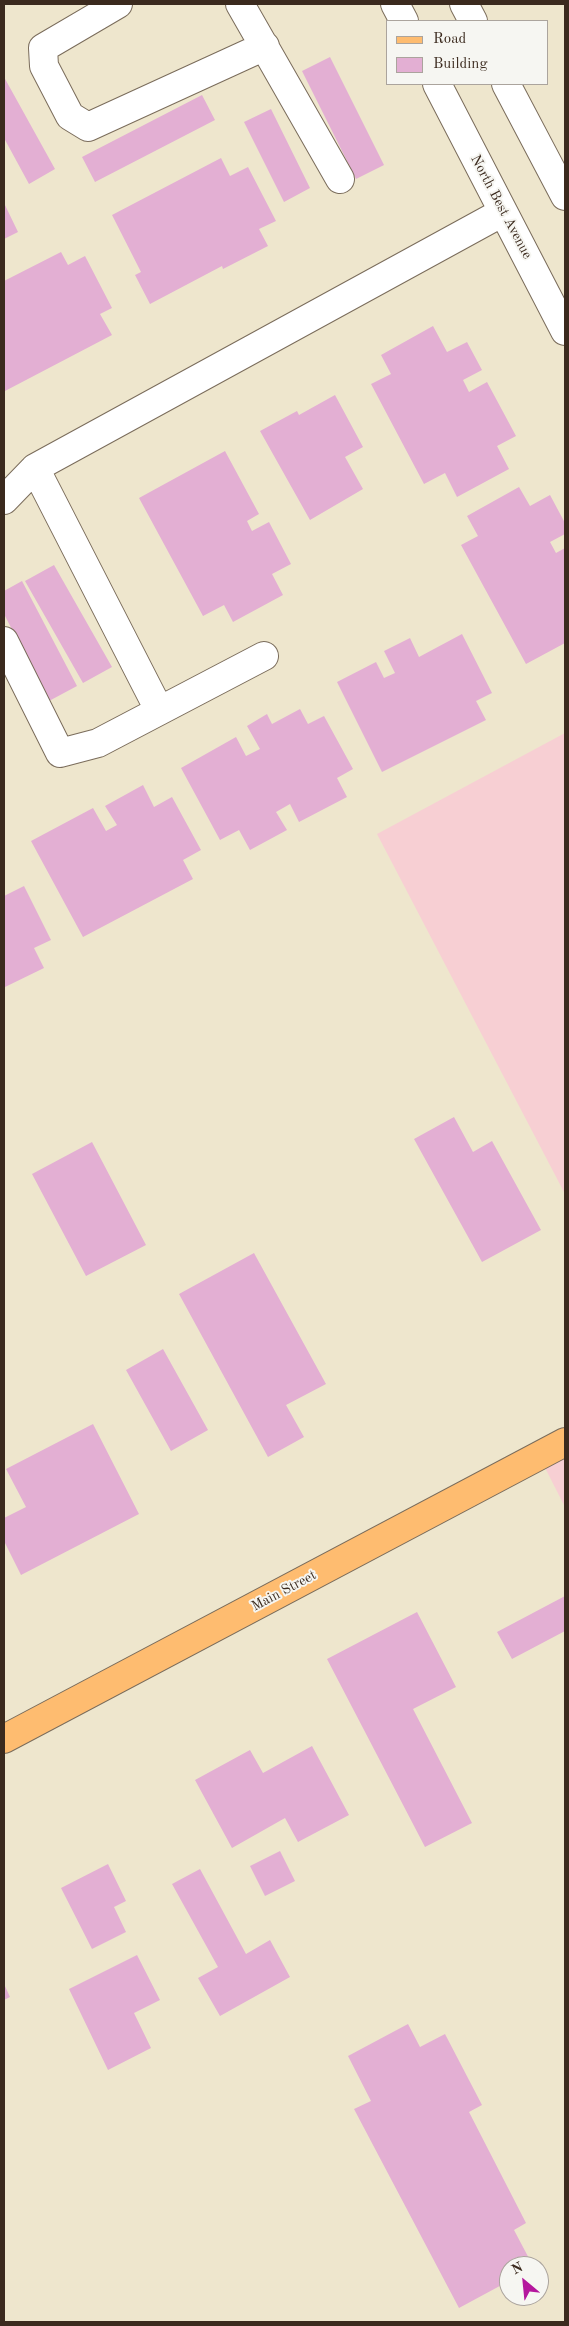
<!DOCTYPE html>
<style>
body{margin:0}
#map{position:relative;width:569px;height:2326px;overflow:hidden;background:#eee6cd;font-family:"Old Standard TT",serif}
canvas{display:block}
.frame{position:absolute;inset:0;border:5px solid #3b2a1e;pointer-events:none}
.legend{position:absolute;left:386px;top:20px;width:162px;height:65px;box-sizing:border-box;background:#f6f6f2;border:1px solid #aba49d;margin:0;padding:6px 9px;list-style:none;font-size:15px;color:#3b2a1e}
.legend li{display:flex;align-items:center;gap:10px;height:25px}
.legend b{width:25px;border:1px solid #aba49d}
.north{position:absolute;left:499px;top:2256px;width:50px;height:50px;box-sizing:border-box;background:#f6f6f2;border:1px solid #aba49d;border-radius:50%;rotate:332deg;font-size:14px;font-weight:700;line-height:20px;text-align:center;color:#3b2a1e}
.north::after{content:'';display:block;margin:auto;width:18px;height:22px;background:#b5179e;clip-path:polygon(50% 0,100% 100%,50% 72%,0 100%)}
</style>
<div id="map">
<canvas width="569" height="2326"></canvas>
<div class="frame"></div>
<ul class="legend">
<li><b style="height:6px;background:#febc70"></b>Road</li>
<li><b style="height:14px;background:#e3afd3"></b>Building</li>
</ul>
<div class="north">N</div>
</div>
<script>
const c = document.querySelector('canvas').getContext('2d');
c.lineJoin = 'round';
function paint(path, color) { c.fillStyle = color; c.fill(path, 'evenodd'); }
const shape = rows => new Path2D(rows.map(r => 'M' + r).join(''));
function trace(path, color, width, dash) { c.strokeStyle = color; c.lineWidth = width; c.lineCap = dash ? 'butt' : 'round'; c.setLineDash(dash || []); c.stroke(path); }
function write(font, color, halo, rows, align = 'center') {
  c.font = font + ' "Old Standard TT",serif'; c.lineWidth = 4; c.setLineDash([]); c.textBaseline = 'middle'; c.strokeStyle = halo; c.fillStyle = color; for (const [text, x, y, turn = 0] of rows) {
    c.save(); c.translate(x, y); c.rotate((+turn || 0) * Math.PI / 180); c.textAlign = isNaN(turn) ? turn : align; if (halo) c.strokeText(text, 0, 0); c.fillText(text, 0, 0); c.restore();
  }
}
paint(shape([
 [565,733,565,1194,377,834],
 [565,1442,565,1507,539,1456]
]), '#f7cfd3');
paint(shape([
 [330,57,384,165,356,179,302,71],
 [4,77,55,169,29,184,4,138],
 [202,95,215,120,95,182,82,157],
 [271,109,310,188,284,202,244,122],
 [221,158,230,176,248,167,276,221,259,229,268,246,223,269,222,266,150,304,135,275,141,272,112,215],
 [4,203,18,232,4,239],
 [61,252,68,265,85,256,112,308,100,314,112,335,5,391,4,388,4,281],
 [433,326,447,352,467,342,482,370,463,380,469,392,487,382,516,436,497,446,509,469,457,497,445,473,424,484,371,384,391,374,381,355],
 [335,395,363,447,345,457,363,489,310,520,260,431,297,411,299,415],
 [225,451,259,514,247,521,252,531,269,522,291,564,272,574,283,595,233,622,224,605,203,616,139,498],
 [519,487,530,506,550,495,565,523,565,534,550,542,556,553,565,548,565,643,526,664,461,545,478,536,467,516],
 [54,565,112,667,83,683,25,581],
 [22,581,77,686,49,701,4,614,4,591],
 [462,634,492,693,476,701,486,720,382,772,337,682,376,662,384,678,395,673,384,651,410,638,419,657],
 [300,709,308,724,324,716,353,769,337,778,347,797,299,822,290,804,276,812,287,830,250,850,239,830,220,840,181,768,236,737,246,756,260,749,247,726,267,714,272,724],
 [143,785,154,807,172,797,201,850,183,860,193,879,83,937,31,841,93,808,106,831,117,825,105,806],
 [24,886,51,940,34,948,44,968,5,987,4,896],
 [454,1117,473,1152,492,1141,541,1230,482,1262,414,1139],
 [92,1142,146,1245,86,1276,32,1174],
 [254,1253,326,1384,286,1405,304,1437,268,1457,179,1294],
 [163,1349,208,1430,171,1451,126,1370],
 [93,1424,139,1514,21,1575,4,1541,4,1518,26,1507,6,1469],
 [565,1596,565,1631,512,1659,497,1632],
 [417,1612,456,1687,413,1709,472,1823,425,1847,327,1659],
 [312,1746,349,1815,298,1842,285,1818,232,1848,195,1780,250,1750,263,1773],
 [280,1851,295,1881,265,1896,250,1866],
 [108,1864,126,1901,114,1907,126,1932,92,1949,61,1888],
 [200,1869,246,1954,270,1940,290,1977,220,2016,198,1978,218,1967,172,1884],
 [137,1955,160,2000,134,2013,151,2048,108,2070,69,1989],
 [4,1984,10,1997,4,2000],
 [408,2024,420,2047,445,2034,482,2105,469,2112,526,2223,514,2230,533,2266,509,2266,509,2281,459,2308,354,2109,371,2101,348,2056]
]), '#e3afd3');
const minor = shape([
 [118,4,43,48,44,66,70,116,88,127,265,46],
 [240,4,340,179],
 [395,4,404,21],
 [464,4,473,21],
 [437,84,565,331],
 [506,84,565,196],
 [35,468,159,710],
 [4,500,35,468,503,212],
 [4,641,60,753,98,743,264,656]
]);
const major = shape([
 [4,1739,565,1442]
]);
trace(minor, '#7a6c5b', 30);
trace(major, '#7a6c5b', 30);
trace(minor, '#fff', 28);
trace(major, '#febc70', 28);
write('14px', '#3b2a1e', '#f6f6f2', [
 ["North Best Avenue",501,207,62],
 ["Main Street",284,1591,-28]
]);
</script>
